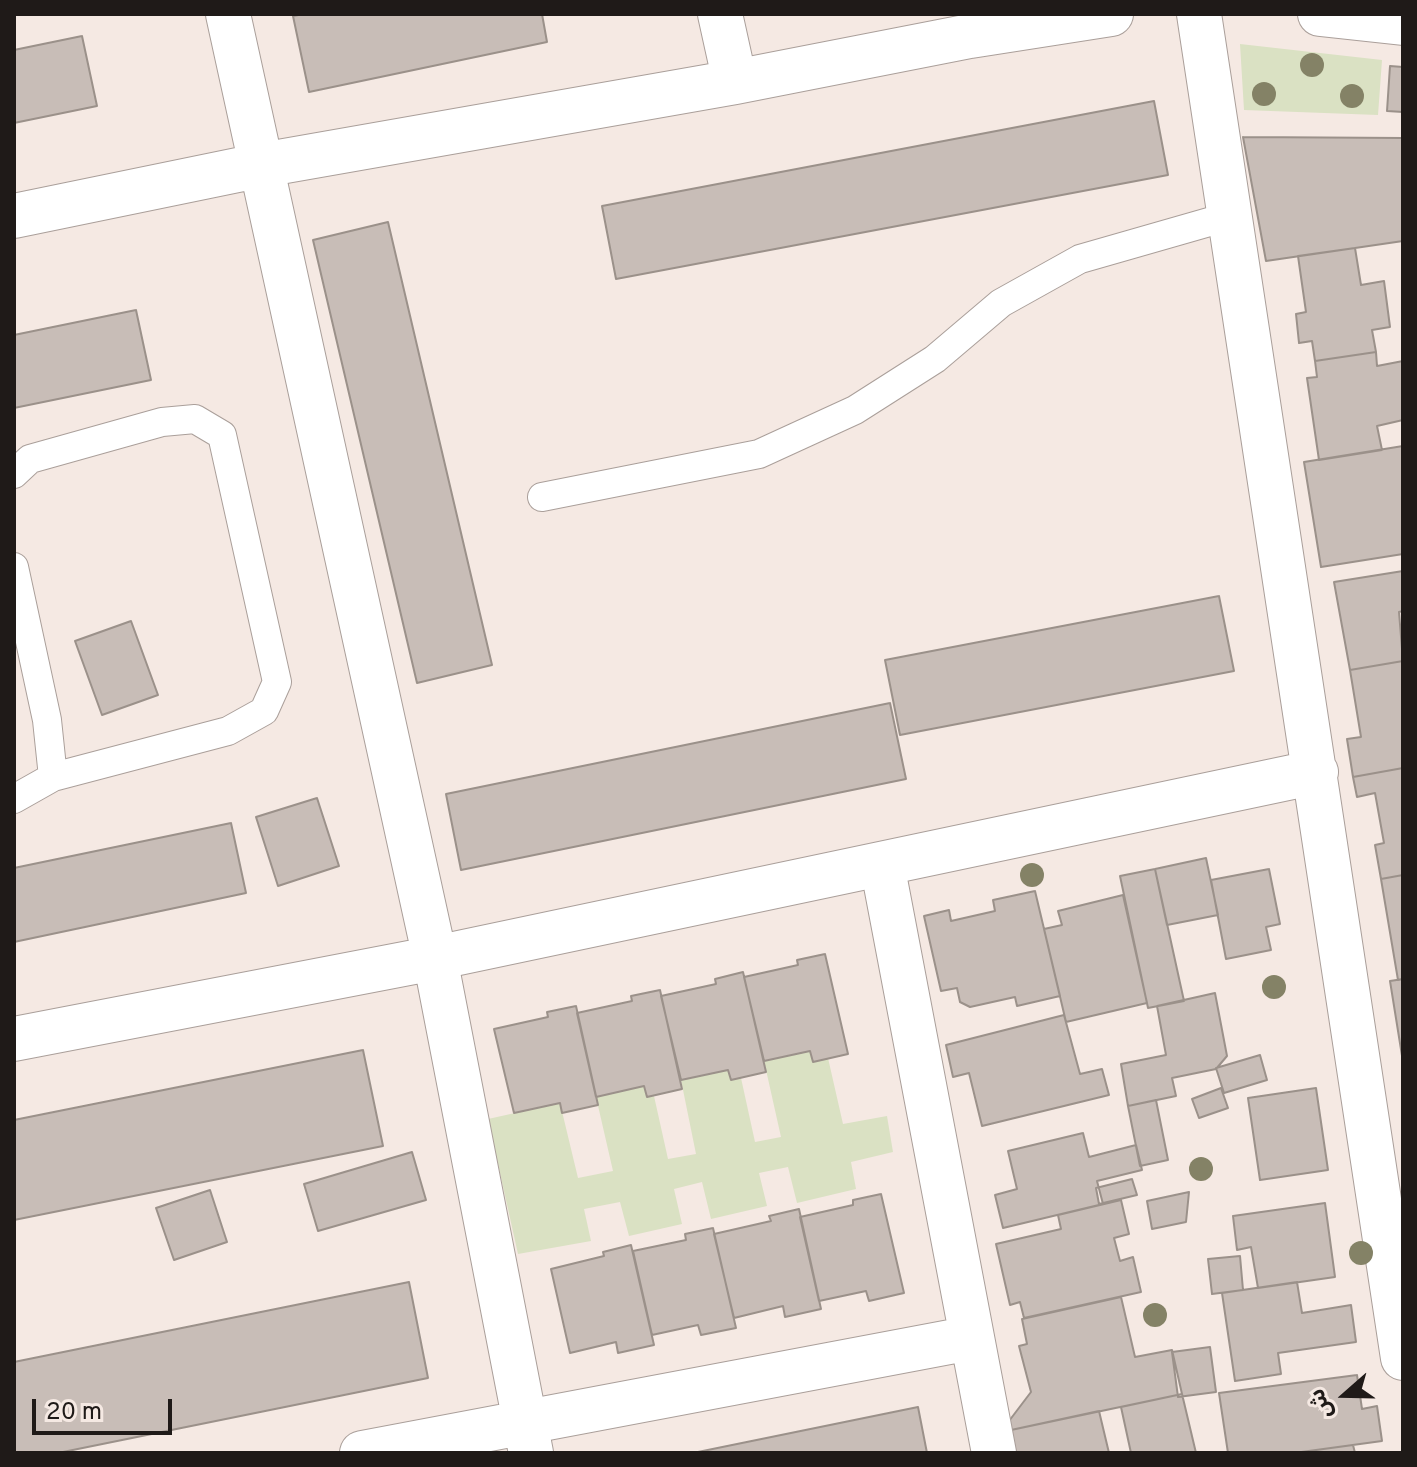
<!DOCTYPE html>
<meta charset="utf-8">
<style>
body{margin:0}
#map{position:relative;width:1417px;height:1467px;overflow:hidden;background:#f5e9e3;font-family:Overpass,"Noto Sans Arabic",sans-serif}
canvas{display:block}
.frame{position:absolute;inset:0;border:16px solid #1f1a18;pointer-events:none}
.north{position:absolute;left:1305px;top:1355px;width:80px;height:80px;-webkit-text-stroke:6px #f5e9e3;paint-order:stroke;rotate:250deg;font-size:22px;font-weight:700;line-height:32px;text-align:center;color:#1f1a18}
.north::after{content:'';display:block;margin:auto;width:28px;height:36px;background:#1f1a18;clip-path:polygon(50% 0,100% 100%,50% 72%,0 100%)}
.scale{position:absolute;left:32px;top:1399px;width:140px;height:36px;box-sizing:border-box;border:4px solid #1f1a18;border-top:0;padding-left:10px;font-size:24px;line-height:28px;white-space:nowrap;color:#1f1a18;-webkit-text-stroke:6px #f5e9e3;paint-order:stroke}
</style>
<div id="map">
<canvas width="1417" height="1467"></canvas>
<div class="frame"></div>
<div class="north">ش</div>
<div class="scale">20 m</div>
</div>
<script>
const c = document.querySelector('canvas').getContext('2d');
c.lineJoin = 'round';
function paint(path, color) { c.fillStyle = color; c.fill(path, 'evenodd'); }
const shape = rows => new Path2D(rows.map(r => 'M' + r).join(''));
function trace(path, color, width, dash) { c.strokeStyle = color; c.lineWidth = width; c.lineCap = dash ? 'butt' : 'round'; c.setLineDash(dash || []); c.stroke(path); }
paint(shape([
 [1240,44,1382,60,1378,115,1244,110],
 [810,1051,813,1061,828,1058,843,1124,887,1116,893,1152,851,1162,856,1189,797,1203,788,1167,759,1173,767,1206,711,1219,702,1182,674,1189,682,1224,629,1236,620,1202,584,1209,591,1241,518,1254,488,1119,560,1103,578,1178,613,1171,596,1097,644,1086,647,1097,654,1096,668,1159,696,1154,681,1080,728,1070,731,1080,741,1078,755,1142,781,1137,764,1061]
]), '#dae1c3');
const building = shape([
 [304,14,542,14,547,42,309,92,293,16,304,14],
 [82,36,97,106,14,123,14,50,82,36],
 [1390,66,1403,67,1403,112,1387,111,1390,66],
 [1154,101,1168,175,616,279,602,206,1154,101],
 [1243,137,1403,138,1403,241,1266,261,1243,137],
 [388,222,492,665,417,683,313,240,388,222],
 [1355,248,1361,285,1384,281,1390,327,1372,330,1376,352,1315,361,1312,341,1299,343,1296,314,1306,312,1298,256,1355,248],
 [136,310,151,380,14,408,14,335,136,310],
 [1376,352,1377,366,1403,361,1403,420,1377,426,1382,450,1319,460,1307,378,1317,377,1315,361,1376,352],
 [1403,446,1403,554,1321,567,1304,462,1403,446],
 [1403,571,1403,611,1399,612,1403,661,1350,670,1334,582,1403,571],
 [1219,596,1234,671,900,735,885,660,1219,596],
 [131,621,158,695,102,715,75,641,131,621],
 [1403,661,1403,768,1353,777,1347,739,1361,737,1350,670,1403,661],
 [890,703,906,779,461,870,446,794,890,703],
 [1403,768,1403,875,1381,879,1375,845,1384,843,1375,793,1357,797,1353,777,1403,768],
 [317,798,339,866,278,886,256,817,317,798],
 [231,823,246,893,14,942,14,868,231,823],
 [1206,858,1218,915,1167,925,1155,869,1206,858],
 [1155,869,1184,1001,1148,1008,1120,876,1155,869],
 [1269,869,1280,924,1266,927,1271,950,1226,959,1211,880,1269,869],
 [1403,875,1403,979,1398,980,1381,879,1403,875],
 [1035,891,1060,996,1017,1006,1015,997,970,1007,960,1002,957,988,941,991,924,916,949,910,951,921,995,911,993,900,1035,891],
 [1123,895,1147,1003,1066,1022,1044,929,1062,925,1058,911,1123,895],
 [825,954,848,1054,813,1062,810,1051,764,1061,744,977,798,965,797,960,825,954],
 [743,972,766,1072,731,1080,728,1070,681,1080,661,996,716,984,715,979,743,972],
 [1403,979,1403,1062,1390,981,1403,979],
 [660,990,682,1089,647,1097,644,1086,596,1097,577,1013,632,1001,631,996,660,990],
 [1215,993,1227,1056,1216,1069,1172,1078,1176,1096,1128,1106,1121,1064,1166,1055,1157,1006,1215,993],
 [576,1006,598,1105,562,1113,560,1103,514,1113,494,1029,548,1017,547,1012,576,1006],
 [1064,1015,1080,1074,1102,1069,1109,1095,982,1126,969,1073,953,1077,946,1045,1064,1015],
 [363,1050,383,1146,14,1220,14,1120,363,1050],
 [1260,1055,1267,1080,1224,1093,1216,1068,1260,1055],
 [1221,1088,1228,1108,1199,1118,1192,1099,1221,1088],
 [1316,1088,1328,1170,1260,1180,1248,1098,1316,1088],
 [1156,1100,1168,1160,1140,1166,1128,1106,1156,1100],
 [1083,1133,1089,1157,1136,1145,1142,1170,1097,1181,1103,1204,1003,1228,995,1195,1017,1189,1008,1151,1083,1133],
 [412,1152,426,1200,318,1231,304,1184,412,1152],
 [1132,1179,1137,1195,1099,1204,1096,1188,1132,1179],
 [210,1190,227,1242,174,1260,156,1208,210,1190],
 [1189,1192,1186,1222,1152,1229,1147,1201,1189,1192],
 [881,1194,904,1293,869,1301,866,1291,819,1301,800,1217,853,1205,853,1200,881,1194],
 [1121,1200,1129,1234,1114,1238,1120,1261,1133,1257,1141,1292,1024,1318,1020,1302,1010,1305,996,1244,1061,1229,1058,1215,1121,1200],
 [1325,1203,1335,1277,1258,1288,1251,1247,1237,1250,1233,1216,1325,1203],
 [799,1209,821,1309,785,1317,783,1306,734,1318,714,1234,771,1221,769,1216,799,1209],
 [713,1228,736,1328,701,1335,698,1325,652,1335,633,1251,686,1240,685,1234,713,1228],
 [631,1245,654,1345,618,1353,616,1342,570,1353,551,1269,604,1256,603,1252,631,1245],
 [1240,1256,1243,1290,1212,1294,1208,1259,1240,1256],
 [409,1282,428,1378,58,1453,14,1453,14,1362,409,1282],
 [1297,1282,1302,1313,1351,1305,1356,1342,1278,1353,1281,1374,1235,1381,1222,1293,1297,1282],
 [1121,1297,1135,1357,1172,1350,1182,1394,1011,1430,1009,1421,1031,1392,1019,1346,1027,1344,1022,1319,1121,1297],
 [1210,1347,1216,1392,1178,1397,1172,1352,1210,1347],
 [1357,1375,1362,1409,1377,1406,1382,1441,1294,1453,1228,1453,1219,1393,1357,1375],
 [1182,1394,1196,1453,1131,1453,1121,1407,1182,1394],
 [918,1407,927,1453,693,1453,918,1407],
 [1099,1411,1109,1453,1016,1453,1011,1430,1099,1411],
 [1353,1445,1355,1453,1294,1453,1353,1445]
]);
paint(building, '#c8bdb7');
trace(building, '#9b918a', 2);
const service = shape([
 [14,474,30,459,162,422,195,419,222,435,277,682,264,711,228,731,53,777,14,799],
 [542,497,759,454,855,410,935,359,1001,303,1080,259,1230,216],
 [14,567,47,720,53,777]
]);
const minor = shape([
 [228,14,435,958,531,1453],
 [720,14,735,82],
 [1199,14,1403,1358],
 [1320,14,1403,23],
 [14,216,262,165,735,82,970,36,1111,14],
 [882,864,994,1453],
 [14,1039,435,958,1316,772],
 [362,1453,971,1338]
]);
trace(service, '#aa9f9a', 30);
trace(minor, '#aa9f9a', 46);
trace(service, '#fff', 28);
trace(minor, '#fff', 44);
c.fillStyle = '#848266';
for (const [x, y] of [
 [1312,65],
 [1264,94],
 [1352,96],
 [1032,875],
 [1274,987],
 [1201,1169],
 [1361,1253],
 [1155,1315]
]) { c.beginPath(); c.arc(x, y, 12, 0, 2 * Math.PI); c.fill(); }
</script>
